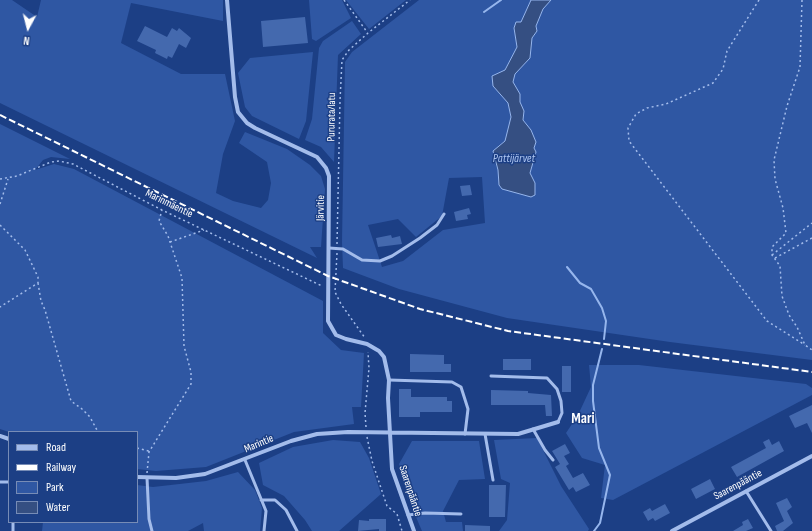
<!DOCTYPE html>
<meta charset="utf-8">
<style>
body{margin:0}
#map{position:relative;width:812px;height:531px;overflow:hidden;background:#1c3f85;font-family:"Sofia Sans Condensed",sans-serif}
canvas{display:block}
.legend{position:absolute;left:8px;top:431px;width:130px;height:92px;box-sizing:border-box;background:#1c3f85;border:1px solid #778cb6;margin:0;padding:5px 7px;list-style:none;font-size:12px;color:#fff}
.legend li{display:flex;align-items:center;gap:8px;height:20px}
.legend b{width:20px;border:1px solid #778cb6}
.north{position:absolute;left:8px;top:8px;width:40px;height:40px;-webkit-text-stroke:3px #1c3f85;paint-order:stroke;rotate:187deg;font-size:11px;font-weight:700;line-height:16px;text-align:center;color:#fff}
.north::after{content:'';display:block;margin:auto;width:14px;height:18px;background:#fff;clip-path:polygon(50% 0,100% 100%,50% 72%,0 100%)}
</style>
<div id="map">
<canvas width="812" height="531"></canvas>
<ul class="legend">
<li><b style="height:5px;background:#a3bceb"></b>Road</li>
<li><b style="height:5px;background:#fff"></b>Railway</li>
<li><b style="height:11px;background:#2f57a3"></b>Park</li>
<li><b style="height:11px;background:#354f82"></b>Water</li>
</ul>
<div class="north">N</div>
</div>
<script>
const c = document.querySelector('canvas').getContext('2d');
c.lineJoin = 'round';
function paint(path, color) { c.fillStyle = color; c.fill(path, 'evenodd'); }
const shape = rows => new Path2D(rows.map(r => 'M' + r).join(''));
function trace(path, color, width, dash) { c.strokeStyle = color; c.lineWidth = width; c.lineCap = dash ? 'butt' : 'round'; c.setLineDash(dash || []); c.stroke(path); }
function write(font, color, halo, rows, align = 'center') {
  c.font = font + ' "Sofia Sans Condensed",sans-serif'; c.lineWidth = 3; c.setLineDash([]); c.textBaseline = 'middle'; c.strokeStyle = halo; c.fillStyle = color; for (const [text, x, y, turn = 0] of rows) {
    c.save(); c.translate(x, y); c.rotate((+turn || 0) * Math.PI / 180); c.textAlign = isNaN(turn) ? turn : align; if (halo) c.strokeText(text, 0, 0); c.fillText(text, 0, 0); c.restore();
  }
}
paint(shape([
 [0,0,12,0,37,17,41,0,223,0,223,21,131,3,121,43,181,74,225,74,235,121,223,154,216,193,233,201,261,208,268,200,271,183,267,162,239,143,245,132,287,149,310,165,321,176,325,189,321,247,310,247,317,258,0,103],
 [309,0,342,0,351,18,316,41,312,39],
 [346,0,406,0,369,29],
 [419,0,531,0,521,23,514,28,517,47,505,70,493,86,508,103,511,117,505,141,498,146,495,163,498,170,499,185,531,197,535,183,530,173,536,152,534,148,531,130,523,120,524,111,520,103,520,94,513,82,515,74,530,58,532,38,537,31,536,26,543,9,551,0,812,0,812,360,670,342,507,318,399,289,343,268,342,242,345,62,352,52],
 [482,177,485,223,443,230,403,261,382,267,368,225,398,219,416,237,442,216,449,178],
 [352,21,361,34,338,55,334,162,321,147,305,140,312,119,319,48,323,41],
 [313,52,306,121,299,139,252,116,245,107,238,73,250,58],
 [0,124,70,159,51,157,43,160,35,170,54,164,74,169,323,301,323,333,341,350,364,353,361,407,352,407,354,424,294,432,206,467,156,471,137,469,137,432,9,432,0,429],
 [589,365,639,365,806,384,812,388,812,395,613,500,601,498,605,465,582,458,566,433,578,415,591,387],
 [537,438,561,486,589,529,588,531,499,531,507,520,510,483,501,479,494,440],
 [333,440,360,442,369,458,381,494,339,531,312,531,305,520,284,496,263,485,259,463,293,447],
 [412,441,479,441,485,479,459,480,443,511,446,522,462,522,463,531,422,531,407,496,399,464],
 [238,472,255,490,262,508,260,531,204,531,203,523,188,531,42,531,43,522,137,522,137,485,153,487,206,481]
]), '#2f57a3');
const water = shape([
 [531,0,551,0,543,9,536,26,537,31,532,38,530,58,515,74,513,82,520,94,520,102,524,111,523,120,531,130,536,142,534,148,536,152,530,173,535,183,535,195,531,197,502,189,499,185,498,170,493,151,505,141,511,117,508,103,493,86,492,76,505,70,517,47,514,28,516,22,521,22,531,0]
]);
paint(water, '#354f82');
trace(water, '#96b6ed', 1);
trace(shape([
 [484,12,501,0],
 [567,267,580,283,591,289,602,308,606,321,604,339],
 [594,531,600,523,610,475,599,448,593,401,593,385,602,349]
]), '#96b6ed', 2);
paint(shape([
 [305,17,308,43,263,47,261,21],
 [145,26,167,37,172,28,177,31,179,28,191,38,186,48,179,44,172,58,168,56,167,59,155,53,156,50,137,41],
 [470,185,472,195,462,196,460,186],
 [469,208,471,214,467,215,468,219,456,221,454,212],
 [391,235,392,238,400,236,402,244,378,247,376,238],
 [410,354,444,355,444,364,451,364,451,372,410,372],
 [503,359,531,359,531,370,503,370],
 [562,366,571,366,571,392,562,392],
 [399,389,411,389,411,397,447,397,447,401,452,401,452,412,420,412,420,417,399,417],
 [491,390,528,391,528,393,551,395,552,416,546,416,545,405,491,405],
 [812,405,812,433,807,423,795,428,789,416],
 [769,439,772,445,779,441,784,451,737,477,731,467,766,448,763,442],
 [565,444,570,453,564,456,569,464,566,466,573,478,583,473,590,485,576,492,573,487,569,490,555,467,560,464,552,451],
 [710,479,715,489,696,499,691,489],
 [489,485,506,485,505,517,489,517],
 [787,498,792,507,787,511,793,523,783,531,777,531,775,526,784,521,776,503],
 [665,504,670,513,655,521,653,518,648,521,643,512,650,508,652,511],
 [369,519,386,519,386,531,379,531,379,529,358,531,359,520,369,521],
 [748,519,753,528,746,531,733,531,743,525,742,522],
 [465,525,490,526,490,531,465,531]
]), '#4469ae');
trace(shape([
 [344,0,367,32],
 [759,0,727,51,723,69,713,83,666,104,647,108,636,114,628,128,629,141,767,321,805,345],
 [802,0,800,67,787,106,774,160,775,179,783,208,786,233,772,247,772,255,780,266,782,296,789,315,797,327,805,345,812,350],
 [0,179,17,176,51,162,59,161,73,164,162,210,322,286],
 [0,204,8,179],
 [0,225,25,250,38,277,38,283,0,307],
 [170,242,204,230],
 [337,244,340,101,342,60,349,50,368,33,410,0],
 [337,253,335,292,341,304,365,338],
 [772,255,812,223],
 [775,258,812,238],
 [38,283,41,301,45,310,71,401,82,409,90,417,98,432],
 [366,427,365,413,369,368,368,352],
 [367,437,372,461,387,506,397,514,402,531],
 [137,448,149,451],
 [147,473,149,452,191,384,191,372,184,346,182,278,168,236,159,221,162,210]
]), '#a3bceb', 1.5, [2, 3]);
trace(shape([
 [329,248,343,249,362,260,380,261,392,256,420,238,437,225,444,214],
 [491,376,547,378,557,389,561,401,562,413,558,422],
 [389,380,452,382,461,387,468,409,465,434],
 [533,429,545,450,553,460],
 [485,434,493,480],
 [245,460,266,511,264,531],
 [147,478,149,519,152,531],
 [0,482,9,482],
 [746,491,771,531],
 [261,500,275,500,286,510,297,531],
 [408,515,425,513,461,514],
 [13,531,13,522]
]), '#a3bceb', 3);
trace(shape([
 [227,0,235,97,238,112,247,123,255,128,317,157,326,168,329,176,328,321,336,335,346,339,367,344,379,351,384,357,389,380,388,398,392,469,414,531],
 [0,436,9,439],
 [137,477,176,478,205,474,291,441,317,434,348,432,518,434,558,422],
 [672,531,812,456]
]), '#a3bceb', 4);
trace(shape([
 [0,115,328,276,420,309,508,331,812,372]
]), '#fff', 2, [7, 3]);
write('11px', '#fff', '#1c3f85', [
 ["Pururata/latu",332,117,-89],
 ["Marinmäentie",169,204,26],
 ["Järvitie",321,208,-89],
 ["Marintie",259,444,-23],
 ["Saarenpääntie",738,485,-28],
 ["Saarenpääntie",410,491,72]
]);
write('italic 12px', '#afc7f2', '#1c3f85', [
 ["Pattijärvet",514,159]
]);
write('bold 15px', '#fff', '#1c3f85', [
 ["Mari",583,419]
]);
</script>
